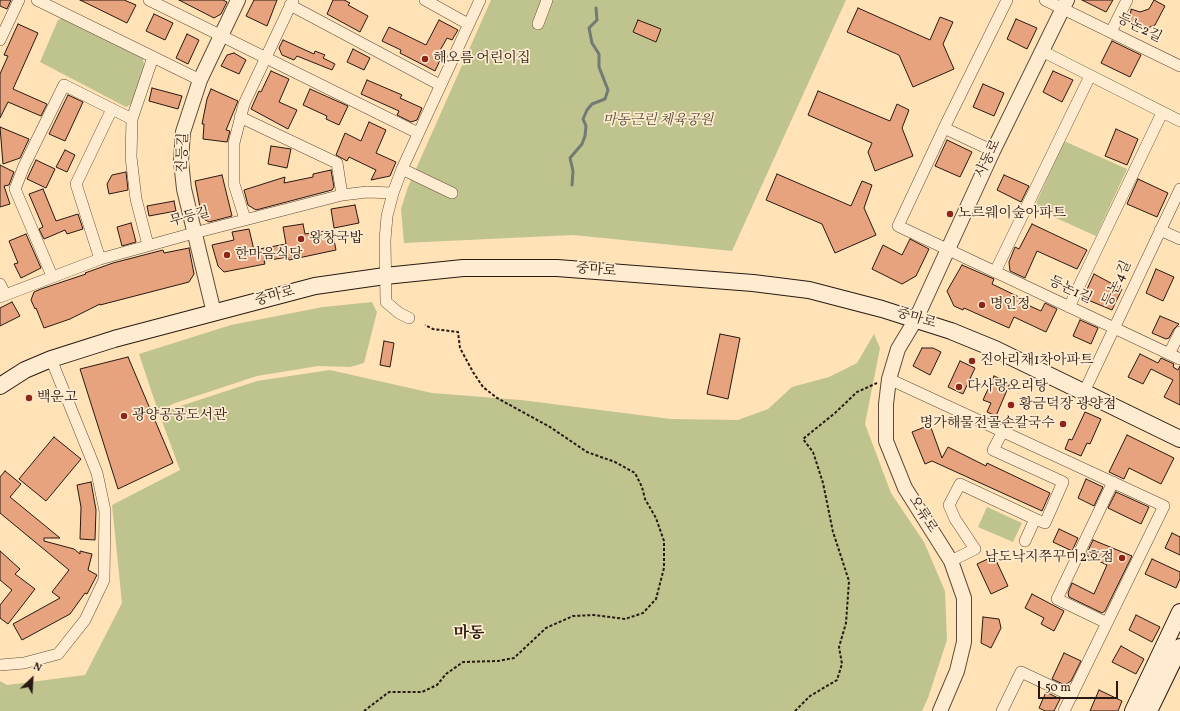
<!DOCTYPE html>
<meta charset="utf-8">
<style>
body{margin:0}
#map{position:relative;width:1180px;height:711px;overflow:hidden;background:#ffe2b6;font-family:Vollkorn,serif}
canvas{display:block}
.north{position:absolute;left:12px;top:659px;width:40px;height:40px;-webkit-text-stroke:3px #ffecd0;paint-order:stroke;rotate:25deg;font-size:11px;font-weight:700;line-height:16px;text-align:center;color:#281912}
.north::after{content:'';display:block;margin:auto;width:14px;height:18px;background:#281912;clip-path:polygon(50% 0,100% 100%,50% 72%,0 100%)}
.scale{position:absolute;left:1038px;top:681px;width:80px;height:18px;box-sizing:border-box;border:2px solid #281912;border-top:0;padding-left:5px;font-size:12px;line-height:14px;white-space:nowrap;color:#281912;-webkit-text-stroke:3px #ffecd0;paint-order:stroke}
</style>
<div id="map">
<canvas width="1180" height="711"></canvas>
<div class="north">N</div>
<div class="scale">50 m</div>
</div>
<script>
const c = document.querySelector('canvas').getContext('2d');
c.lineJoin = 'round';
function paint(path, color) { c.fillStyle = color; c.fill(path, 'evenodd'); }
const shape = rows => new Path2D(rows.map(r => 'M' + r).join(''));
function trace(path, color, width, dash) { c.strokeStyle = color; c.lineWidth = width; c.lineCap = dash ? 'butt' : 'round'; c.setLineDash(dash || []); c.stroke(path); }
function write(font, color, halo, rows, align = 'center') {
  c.font = font + ' Vollkorn,"Noto Serif KR",serif'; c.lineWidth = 3.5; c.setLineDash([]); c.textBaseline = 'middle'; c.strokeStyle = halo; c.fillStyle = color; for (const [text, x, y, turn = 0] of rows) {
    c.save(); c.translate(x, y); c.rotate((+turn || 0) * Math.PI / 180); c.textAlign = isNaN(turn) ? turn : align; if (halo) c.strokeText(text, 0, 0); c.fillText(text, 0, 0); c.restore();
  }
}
paint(shape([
 [491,0,846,0,732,251,573,235,404,243,401,209,408,187],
 [63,18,143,58,144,65,132,104,126,107,40,62,58,20],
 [1064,141,1127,169,1096,236,1034,208],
 [372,302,377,312,364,363,350,367,318,366,257,376,175,403,158,411,139,354,231,325,323,307],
 [874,334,880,348,865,424,891,493,924,542,945,591,947,640,928,698,922,711,0,711,0,681,7,685,85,675,122,603,112,505,180,470,159,413,257,381,330,370,432,393,521,400,671,419,738,420,768,409,792,387,829,377,857,363],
 [987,507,1022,523,1013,542,978,527]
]), '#bfc48f');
trace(shape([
 [572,185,573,171,570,158,582,144,585,136,586,126,583,119,587,110,592,104,605,99,608,90,599,67,599,54,592,43,589,28,597,20,596,8]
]), '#717b73', 3);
const building = shape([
 [0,0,11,0,7,9,0,6,0,0],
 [80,0,124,0,136,5,127,23,80,0],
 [179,0,223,0,227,2,221,14,214,18,179,0],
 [254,0,277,0,267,26,246,16,254,0],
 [333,0,344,0,350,3,348,5,368,16,360,32,327,14,333,0],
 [1082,0,1113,0,1106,12,1082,0],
 [1154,0,1165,6,1155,25,1145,29,1130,21,1131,9,1140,12,1149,9,1154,0],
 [858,8,930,40,940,17,953,22,943,44,954,69,913,87,899,55,847,32,858,8],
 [154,14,173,23,165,40,146,31,154,14],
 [1016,19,1037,28,1027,49,1007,39,1016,19],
 [439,20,458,30,452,40,447,38,438,54,442,56,435,71,400,53,401,50,382,41,389,27,426,45,439,20],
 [638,20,661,29,656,42,633,32,638,20],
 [18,24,38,33,13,89,47,104,41,116,8,102,0,118,0,74,8,56,4,55,18,24],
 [187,34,199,40,188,64,176,58,187,34],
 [283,40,314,54,315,51,325,55,323,58,335,64,332,70,297,56,294,60,282,55,279,48,283,40],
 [1112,41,1141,55,1130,77,1101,63,1112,41],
 [353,49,370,58,364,70,347,62,353,49],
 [234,53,246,60,239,74,221,66,227,55,234,53],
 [271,71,289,79,279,102,297,110,288,129,251,109,259,91,261,92,271,71],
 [1053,71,1073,80,1062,102,1043,92,1053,71],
 [367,80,402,95,400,98,422,108,417,120,411,122,397,115,399,111,361,94,367,80],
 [983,84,1004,93,994,116,973,107,983,84],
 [152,88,182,96,178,109,149,101,152,88],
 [211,89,238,101,226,130,230,131,227,142,203,139,204,124,202,124,207,99,211,89],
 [310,89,348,106,339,125,326,119,327,116,303,105,310,89],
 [818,91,890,121,897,104,909,110,902,128,913,156,875,171,868,152,872,143,808,115,818,91],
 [68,95,83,102,65,141,49,134,68,95],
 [369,122,386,130,376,153,396,162,390,176,371,180,376,170,349,157,347,161,336,155,345,133,361,141,369,122],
 [0,127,29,139,20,158,3,164,0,127],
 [1116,129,1138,139,1127,165,1105,156,1116,129],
 [947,140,972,152,960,177,935,166,947,140],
 [271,146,291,149,287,168,268,164,271,146],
 [65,150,75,155,67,172,56,167,65,150],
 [36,160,55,169,46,188,27,179,36,160],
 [0,165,14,172,9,185,4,186,10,204,0,207,0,165],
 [331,170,334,187,332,190,256,210,248,205,244,190,285,177,284,183,313,177,313,174,331,170],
 [126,172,128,190,109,194,107,184,112,175,126,172],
 [777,174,851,206,862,181,872,185,864,208,876,235,835,253,822,224,766,200,777,174],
 [222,175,232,216,209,222,202,218,195,181,222,175],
 [1004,175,1029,186,1021,202,997,190,1004,175],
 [1138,179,1168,193,1157,217,1127,204,1138,179],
 [43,189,56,221,78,214,83,229,67,234,65,230,44,239,39,229,43,227,29,194,43,189],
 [174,201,176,211,149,216,147,206,174,201],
 [355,205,359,223,334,228,331,209,355,205],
 [131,223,136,242,122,246,117,227,131,223],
 [303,224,305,234,332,230,336,250,289,260,288,257,264,261,265,264,224,272,218,266,212,245,234,240,232,232,249,229,254,250,286,244,283,227,303,224],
 [1032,224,1087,250,1077,269,1037,251,1025,278,1010,271,1009,262,1015,247,1019,249,1032,224],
 [26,234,41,268,21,278,14,264,18,263,9,241,26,234],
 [910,239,929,249,916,276,902,284,872,269,883,245,902,255,910,239],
 [189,248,194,274,189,282,100,305,100,304,70,319,44,328,36,308,35,309,31,300,34,292,41,289,86,274,85,273,113,263,163,250,164,253,189,248],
 [962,265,994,279,992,284,1023,299,1021,302,1041,311,1045,303,1057,309,1046,332,1014,317,1009,328,964,308,963,310,954,306,947,291,962,265],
 [1156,269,1174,277,1163,301,1146,293,1156,269],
 [1094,274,1122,289,1112,310,1083,298,1094,274],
 [12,302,20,316,0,326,0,308,12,302],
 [1160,316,1179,324,1174,329,1169,338,1166,339,1152,333,1160,316],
 [1080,320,1098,328,1091,344,1073,336,1080,320],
 [720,334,740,338,728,399,707,394,720,334],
 [384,341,394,343,390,367,380,365,384,341],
 [922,348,933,348,941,352,930,375,913,366,922,348],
 [1140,354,1158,363,1161,358,1174,364,1173,367,1178,370,1180,366,1180,405,1164,397,1173,380,1151,369,1143,384,1128,377,1140,354],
 [128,357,173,463,118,489,80,369,128,357],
 [960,361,975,368,963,394,948,387,960,361],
 [994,376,1010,383,996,416,987,412,991,403,983,400,994,376],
 [1085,412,1101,419,1090,444,1087,443,1081,456,1065,449,1069,439,1072,440,1085,412],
 [930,425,942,458,948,447,986,466,987,463,1050,493,1042,511,932,461,925,464,912,432,930,425],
 [1127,435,1174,458,1161,484,1129,468,1124,479,1109,472,1127,435],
 [54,437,81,459,46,501,19,479,54,437],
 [5,471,21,484,10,497,60,538,44,538,44,541,74,549,80,554,80,551,92,554,88,570,97,575,87,594,85,593,70,614,22,640,13,624,60,598,52,592,69,570,0,513,0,477,5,471],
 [1086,479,1103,487,1094,506,1078,498,1086,479],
 [91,482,96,510,95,540,80,539,81,507,77,485,91,482],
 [1116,492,1149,507,1141,524,1108,508,1116,492],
 [1059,529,1078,538,1072,551,1053,542,1059,529],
 [1172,533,1180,537,1180,555,1165,548,1172,533],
 [1093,540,1132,556,1105,611,1102,613,1069,597,1068,593,1072,583,1094,594,1107,565,1086,555,1093,540],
 [0,551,20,569,15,574,35,589,8,624,0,618,0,605,12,590,0,580,0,551],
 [994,556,1008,586,991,594,977,564,994,556],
 [1152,559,1180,572,1180,579,1176,588,1145,574,1152,559],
 [1032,594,1064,611,1054,631,1041,624,1044,618,1025,608,1032,594],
 [1136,615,1160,627,1152,642,1129,630,1136,615],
 [983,617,999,619,1001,628,991,648,981,643,983,617],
 [1121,646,1144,659,1136,674,1112,662,1121,646],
 [1064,653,1081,661,1071,681,1065,685,1052,679,1064,653],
 [1099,690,1122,701,1118,711,1090,711,1099,690],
 [1046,692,1060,699,1054,711,1045,711,1039,708,1046,692]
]);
paint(building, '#e7a37d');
trace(building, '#281912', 1);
const minor = shape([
 [37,0,200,80],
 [149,0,418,133],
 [425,0,468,24],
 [1045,0,1180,66],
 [290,5,440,85],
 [538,24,547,0],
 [1111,32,1127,0],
 [0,40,19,0],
 [1042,51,1180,121],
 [240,117,337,163,342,195],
 [944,128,1007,0],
 [993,151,944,128,898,226,1180,359],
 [402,169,452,193],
 [245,219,234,184,234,143,244,104,293,0],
 [1160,230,1180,239],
 [148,245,136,199,131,157,132,119,153,57],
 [100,259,76,184,112,109],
 [995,272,1090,76],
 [52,276,15,189,24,166,64,85,132,119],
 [0,284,5,294],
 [0,297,100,259,194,233,342,195,367,192,393,193],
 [1069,307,1162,113],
 [409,318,399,313,386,302,385,240,387,216,393,193,402,169,480,0],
 [1169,354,1180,332],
 [889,379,1164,506,1064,711],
 [1084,392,1180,189],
 [1003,431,993,450,1063,482,1045,523,1035,519],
 [951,561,975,549,955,519,949,505,960,484,1035,519,1025,541],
 [1107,623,1057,599,1113,482],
 [0,665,24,663,58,654,85,620,104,580,105,511,97,473,51,359],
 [1002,711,1021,672,1072,696]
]);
const tertiary = shape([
 [214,313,184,189,181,161,183,132,200,80,238,0],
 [940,711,957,671,964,642,964,598,951,561,905,488,886,441,886,404,889,379,898,349,916,319,993,151,1067,0]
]);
const secondary = shape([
 [0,386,25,370,51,359,114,339,315,286,385,276,463,268,557,268,753,283,809,290,882,309,951,331,995,349,1180,439],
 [1133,711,1180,612],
 [1149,711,1180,647]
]);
trace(minor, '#5e4b3b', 12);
trace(tertiary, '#5e4b3b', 16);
trace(secondary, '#281912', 18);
trace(shape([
 [364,711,389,692,422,692,437,685,446,674,463,662,498,661,514,658,546,628,573,616,594,615,625,619,643,613,656,599,664,568,664,541,656,518,645,499,642,487,635,473,615,462,587,452,550,427,497,398,483,387,473,372,460,348,458,332,433,329,425,325],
 [795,711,810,696,837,680,842,664,839,647,846,623,849,581,833,532,823,483,813,452,803,439,835,413,857,392,877,383]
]), '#281912', 2, [3, 2]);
trace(minor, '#ffecd0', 11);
trace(tertiary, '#ffecd0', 14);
trace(secondary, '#ffecd0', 16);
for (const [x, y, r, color] of [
 [425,59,4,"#8f2418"],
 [950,214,4,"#8f2418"],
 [301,239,4,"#8f2418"],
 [227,255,4,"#8f2418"],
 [982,305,4,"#8f2418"],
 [972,361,4,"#8f2418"],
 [959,387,4,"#8f2418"],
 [29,398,4,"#8f2418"],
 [1011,405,4,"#8f2418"],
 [124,416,4,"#8f2418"],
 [1063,424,4,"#8f2418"],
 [1122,558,4,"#8f2418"]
]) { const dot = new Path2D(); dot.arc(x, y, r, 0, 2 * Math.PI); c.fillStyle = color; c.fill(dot); trace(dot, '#ffecd0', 1.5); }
write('14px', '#281912', '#ffecd0', [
 ["등논2길",1139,29,26],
 ["진등길",184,153,-88],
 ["사동로",989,159,-65],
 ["무등길",190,218,-15],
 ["중마로",596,271,5],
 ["등논4길",1118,284,-65],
 ["등논1길",1070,291,25],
 ["중마로",275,297,-15],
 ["중마로",916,319,17],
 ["오류로",922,515,58]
]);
write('14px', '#281912', '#ffecd0', [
 ["해오름 어린이집",433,59],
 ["노르웨이숲아파트",958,214],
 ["왕창국밥",309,239],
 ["한마음식당",235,255],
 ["명인정",990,305],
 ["진아리채1차아파트",980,361],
 ["다사랑오리탕",967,387],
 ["백운고",37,398],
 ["황금덕장 광양점",1019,405],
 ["광양공공도서관",132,416],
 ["명가해물전골손칼국수",1055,424,"right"],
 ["남도낙지쭈꾸미2호점",1114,558,"right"]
], 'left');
write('italic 14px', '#554c38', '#ffecd0', [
 ["마동근린 체육공원",658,121]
]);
write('bold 16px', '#281912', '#ffecd0', [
 ["마동",469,635]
]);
</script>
